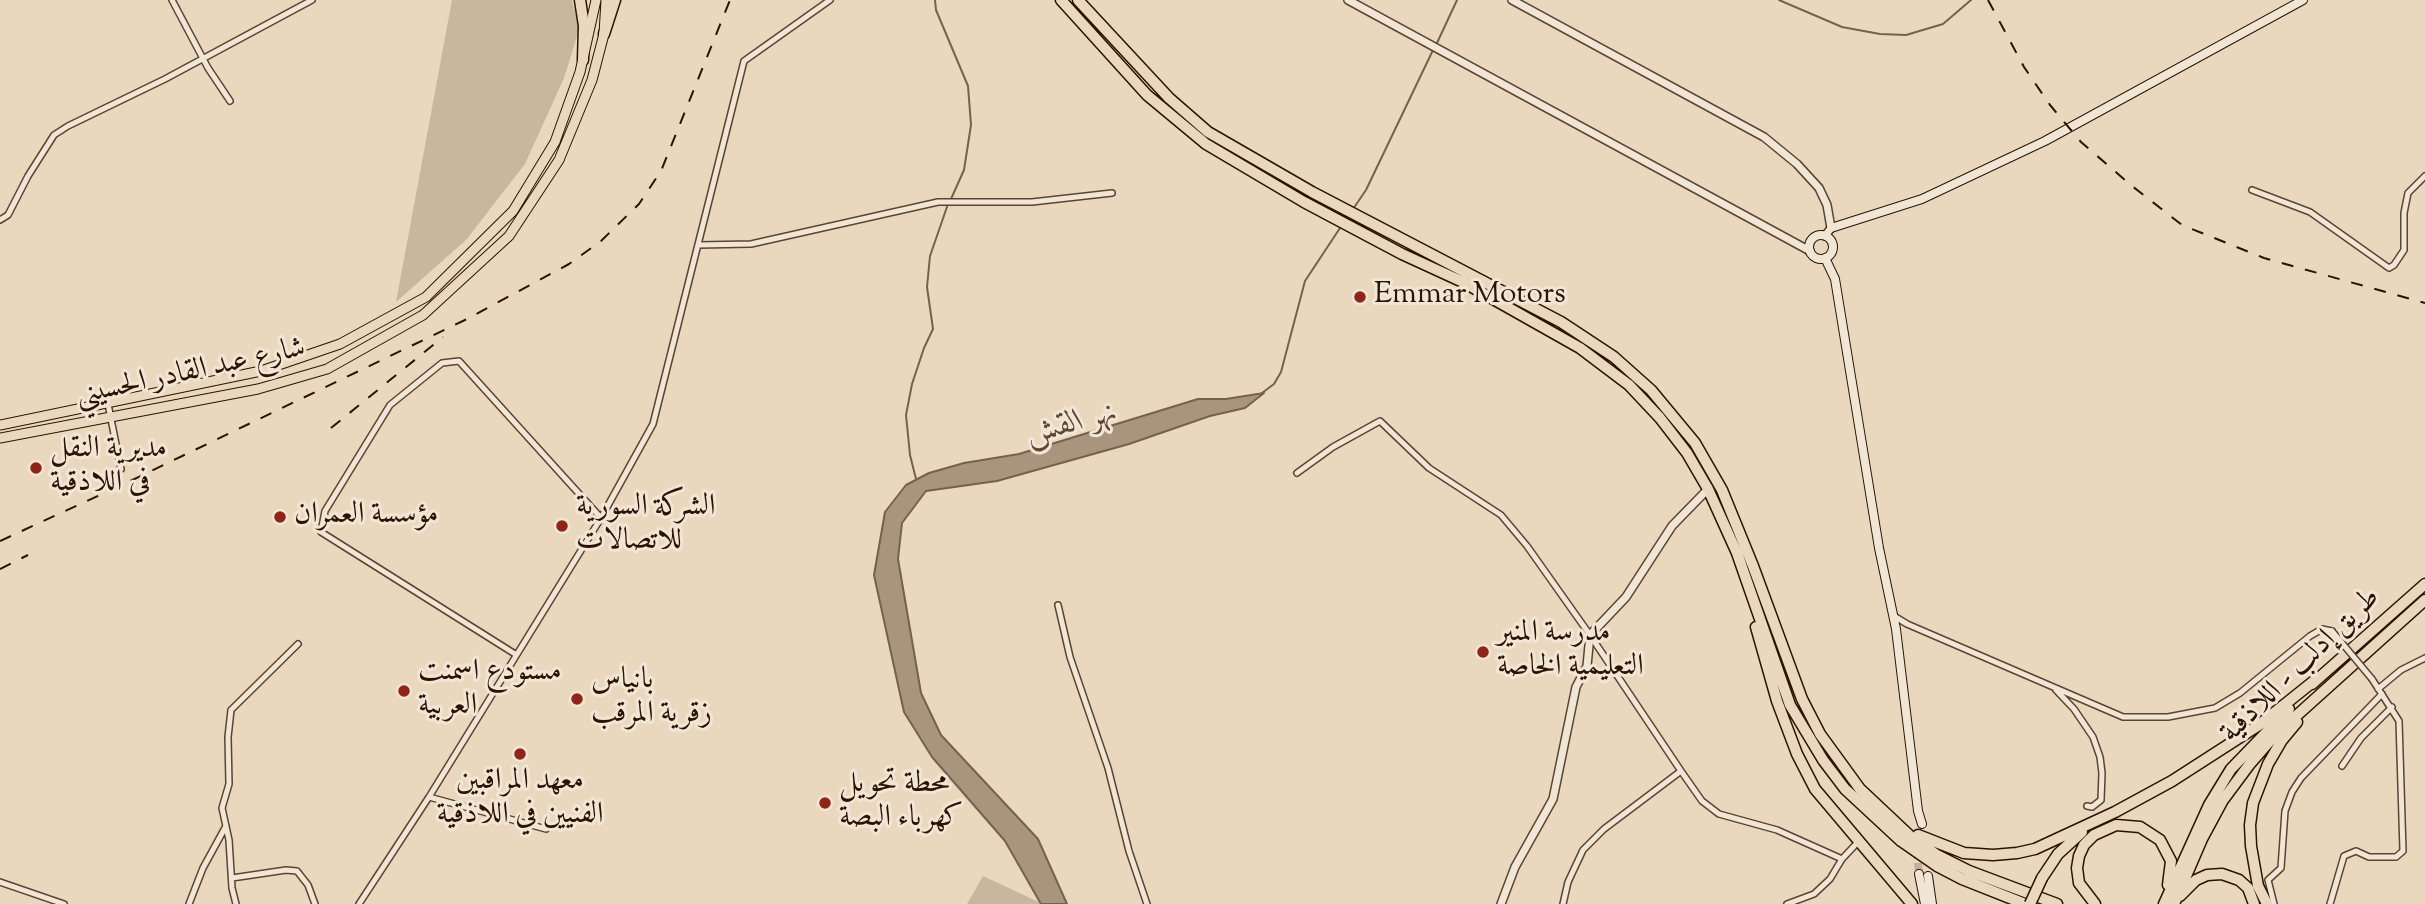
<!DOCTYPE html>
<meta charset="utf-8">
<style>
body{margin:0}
canvas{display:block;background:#e9d8be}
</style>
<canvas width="2425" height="904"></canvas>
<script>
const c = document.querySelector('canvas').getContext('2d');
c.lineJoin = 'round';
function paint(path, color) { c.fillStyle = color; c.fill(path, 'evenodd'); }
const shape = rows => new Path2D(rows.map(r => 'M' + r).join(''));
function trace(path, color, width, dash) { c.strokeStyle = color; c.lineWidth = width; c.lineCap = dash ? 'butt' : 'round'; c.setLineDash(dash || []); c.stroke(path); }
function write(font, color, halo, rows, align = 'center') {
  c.font = font + ' "Sorts Mill Goudy",Amiri,serif'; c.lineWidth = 6; c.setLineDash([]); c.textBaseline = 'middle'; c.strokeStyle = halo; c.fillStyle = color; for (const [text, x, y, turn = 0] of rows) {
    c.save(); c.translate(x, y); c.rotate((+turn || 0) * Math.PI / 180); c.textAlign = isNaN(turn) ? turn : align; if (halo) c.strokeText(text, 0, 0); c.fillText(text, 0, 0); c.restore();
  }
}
paint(shape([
 [452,0,572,0,579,30,564,78,525,164,466,240,396,302],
 [983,876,1041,903,1041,904,967,904]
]), '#c9b69e');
const water = shape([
 [1264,393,1245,408,1210,416,1129,444,997,481,926,491,902,523,898,559,921,693,941,735,1038,839,1067,904,1041,904,1005,841,932,757,904,712,874,575,885,512,906,485,929,473,964,463,1019,454,1198,399,1226,399,1264,393]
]);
paint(water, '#a9957e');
trace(water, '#77614c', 2);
trace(shape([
 [935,0,936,10,968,86,971,125,964,170,951,199],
 [1779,0,1842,27,1880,34,1906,35,1943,24,1971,0],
 [1437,43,1457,0],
 [1353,209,1366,190,1434,48],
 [1262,393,1274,384,1281,372,1305,281,1340,228],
 [916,479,910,455,906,415,912,384,924,348,933,329,927,287,930,256,948,204]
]), '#77614c', 2);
trace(shape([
 [1917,851,1919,874]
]), '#c3b098', 8, [8, 4]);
const minor = shape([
 [172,0,208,68,230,101],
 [2252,190,2310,212,2389,268,2394,265,2404,250,2404,213,2408,193,2425,176],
 [0,220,8,215,28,176,54,135,68,126,165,79,312,0],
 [698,245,751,244,938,202,1032,202,1112,193],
 [108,404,121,469],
 [1297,473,1333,447,1380,421,1429,468,1501,515,1527,546,1590,635,1681,771,1604,829,1583,850,1568,882,1563,904],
 [1058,605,1070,657,1108,768,1129,851,1147,904],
 [1894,616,1907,624,2123,717,2168,717,2215,708,2240,693,2310,636,2322,629,2332,631],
 [515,654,321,532,325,511,390,405,442,363,459,361,601,518],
 [2378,689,2401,670,2425,658],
 [2056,690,2074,709,2093,737,2100,757,2102,773,2101,800,2092,807,2087,806],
 [2342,766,2361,738,2392,707],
 [1681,771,1702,801,1719,814,1777,830,1842,859],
 [429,797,546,829],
 [232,878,286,870,297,871,308,885,315,904],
 [0,882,64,904],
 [189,904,203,868,226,826],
 [236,904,232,888,229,840,222,808,229,784,228,737,231,710,298,644],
 [359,904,429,797,601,518,653,424,744,61,830,0],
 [1787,904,1814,894,1830,879,1842,859,1859,841],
 [2274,904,2268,880,2281,868,2285,811,2292,792,2301,778,2382,694],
 [2330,904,2344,856,2356,851,2369,857,2396,857,2403,851,2399,721,2372,679]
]);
const tertiary = shape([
 [1348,0,1810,251],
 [1512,0,1764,137,1797,164,1819,188,1827,205,1831,228,1825,236],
 [1501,904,1515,867,1553,799,1576,687,1587,666,1590,635,1626,597,1672,526,1708,489]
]);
const secondary = shape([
 [1831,228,1922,199,2045,141,2303,0],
 '1809 247a12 12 0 1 1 24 0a12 12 0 1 1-24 0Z',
 [1825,258,1835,279,1879,548,1896,629,1918,811,1922,824],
 [1919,874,1925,904],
 [1928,876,1932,904]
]);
const primary = shape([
 [0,425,261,371,340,344,426,297,513,211,555,142,580,72,596,0],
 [0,438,258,389,327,369,423,315,509,236,559,160,592,80,604,34,606,0]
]);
const motorway = shape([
 [580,0,584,26,583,60],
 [1061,0,1147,95,1206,144,1304,202,1402,254,1463,282,1580,348,1629,385,1660,418,1687,453,1708,489,1737,553,1790,705,1823,760,1845,789,1901,841,1937,866,1962,879,2025,904],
 [1078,0,1169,98,1208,132,1312,192,1561,322,1614,357,1651,390,1695,443,1722,490,1753,566,1802,699,1820,734,1860,789,1910,836,1937,855,1969,871,2057,904],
 [604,34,615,0],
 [1756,627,1777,701,1797,754,1815,789,1912,904],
 [2312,684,2425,584],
 [1918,835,1964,853,1993,855,2017,853,2035,849,2115,812,2172,781,2259,725,2314,681],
 [2042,878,2058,854,2082,832],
 [2180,896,2196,880,2207,875,2222,874,2239,880,2248,888,2254,904],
 [2095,904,2079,883,2077,868,2079,856,2084,845,2094,835,2116,825,2140,827,2160,840,2171,861,2168,885],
 [2164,904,2209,805,2231,769,2289,709],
 [2174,904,2202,839,2223,800,2249,765,2275,735,2425,600],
 [2267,904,2258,886,2251,846,2250,825,2253,803,2268,764,2282,740,2297,722]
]);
trace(minor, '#5b4431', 8);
trace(tertiary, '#5b4431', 10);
trace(secondary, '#2c1202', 10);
trace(primary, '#2c1202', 11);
trace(motorway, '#2c1202', 13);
trace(minor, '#f1e6d5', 5);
trace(tertiary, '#f1e6d5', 7);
trace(secondary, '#f1e6d5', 8);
trace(primary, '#e9d8be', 9);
trace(motorway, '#e9d8be', 10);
trace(shape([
 [1988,0,2024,67,2050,105,2081,142,2132,186,2182,225,2264,258,2425,303],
 [331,428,443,337],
 [0,541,124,484,467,319,569,264,601,241,639,204,661,171,730,0],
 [0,569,28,555]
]), '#2c1202', 2, [12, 12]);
const minorBridge = shape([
 [2332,631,2372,679]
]);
const motorwayBridge = shape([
 [2030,904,2042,878]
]);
trace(minorBridge, '#5b4431', 8, []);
trace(motorwayBridge, '#2c1202', 13, []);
trace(minorBridge, '#f1e6d5', 5);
trace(motorwayBridge, '#e9d8be', 10);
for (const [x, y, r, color] of [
 [1360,297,7,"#8f2418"],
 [36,468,7,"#8f2418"],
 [280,517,7,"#8f2418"],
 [562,526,7,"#8f2418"],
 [1483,652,7,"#8f2418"],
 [404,691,7,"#8f2418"],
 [577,699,7,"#8f2418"],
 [520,754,7,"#8f2418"],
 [825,803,7,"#8f2418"]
]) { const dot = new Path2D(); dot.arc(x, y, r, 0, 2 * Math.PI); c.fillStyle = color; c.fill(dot); trace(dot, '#f1e6d5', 2.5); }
write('30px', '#2c1202', '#f1e6d5', [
 ["Emmar Motors",1374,297],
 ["مديرية النقل",50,451],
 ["في اللاذقية",50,485],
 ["الشركة السورية",576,509],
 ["للاتصالات",576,543],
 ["مؤسسة العمران",294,517],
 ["مدرسة المنير",1497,635],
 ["التعليمية الخاصة",1497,669],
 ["مستودع اسمنت",418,674],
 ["العربية",418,708],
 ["بانياس",591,682],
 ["زقرية المرقب",591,716],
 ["معهد المراقبين",520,783,"center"],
 ["الفنيين في اللاذقية",520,817,"center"],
 ["محطة تحويل",839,786],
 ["كهرباء البصة",839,820]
], 'left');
write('30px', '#2c1202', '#f1e6d5', [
 ["شارع عبد القادر الحسيني",191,374,-12],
 ["طريق إدلب - اللاذقية",2302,667,-44]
]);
write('italic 32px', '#5e4634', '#f1e6d5', [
 ["نهر القش",1072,426,-15]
]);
</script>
